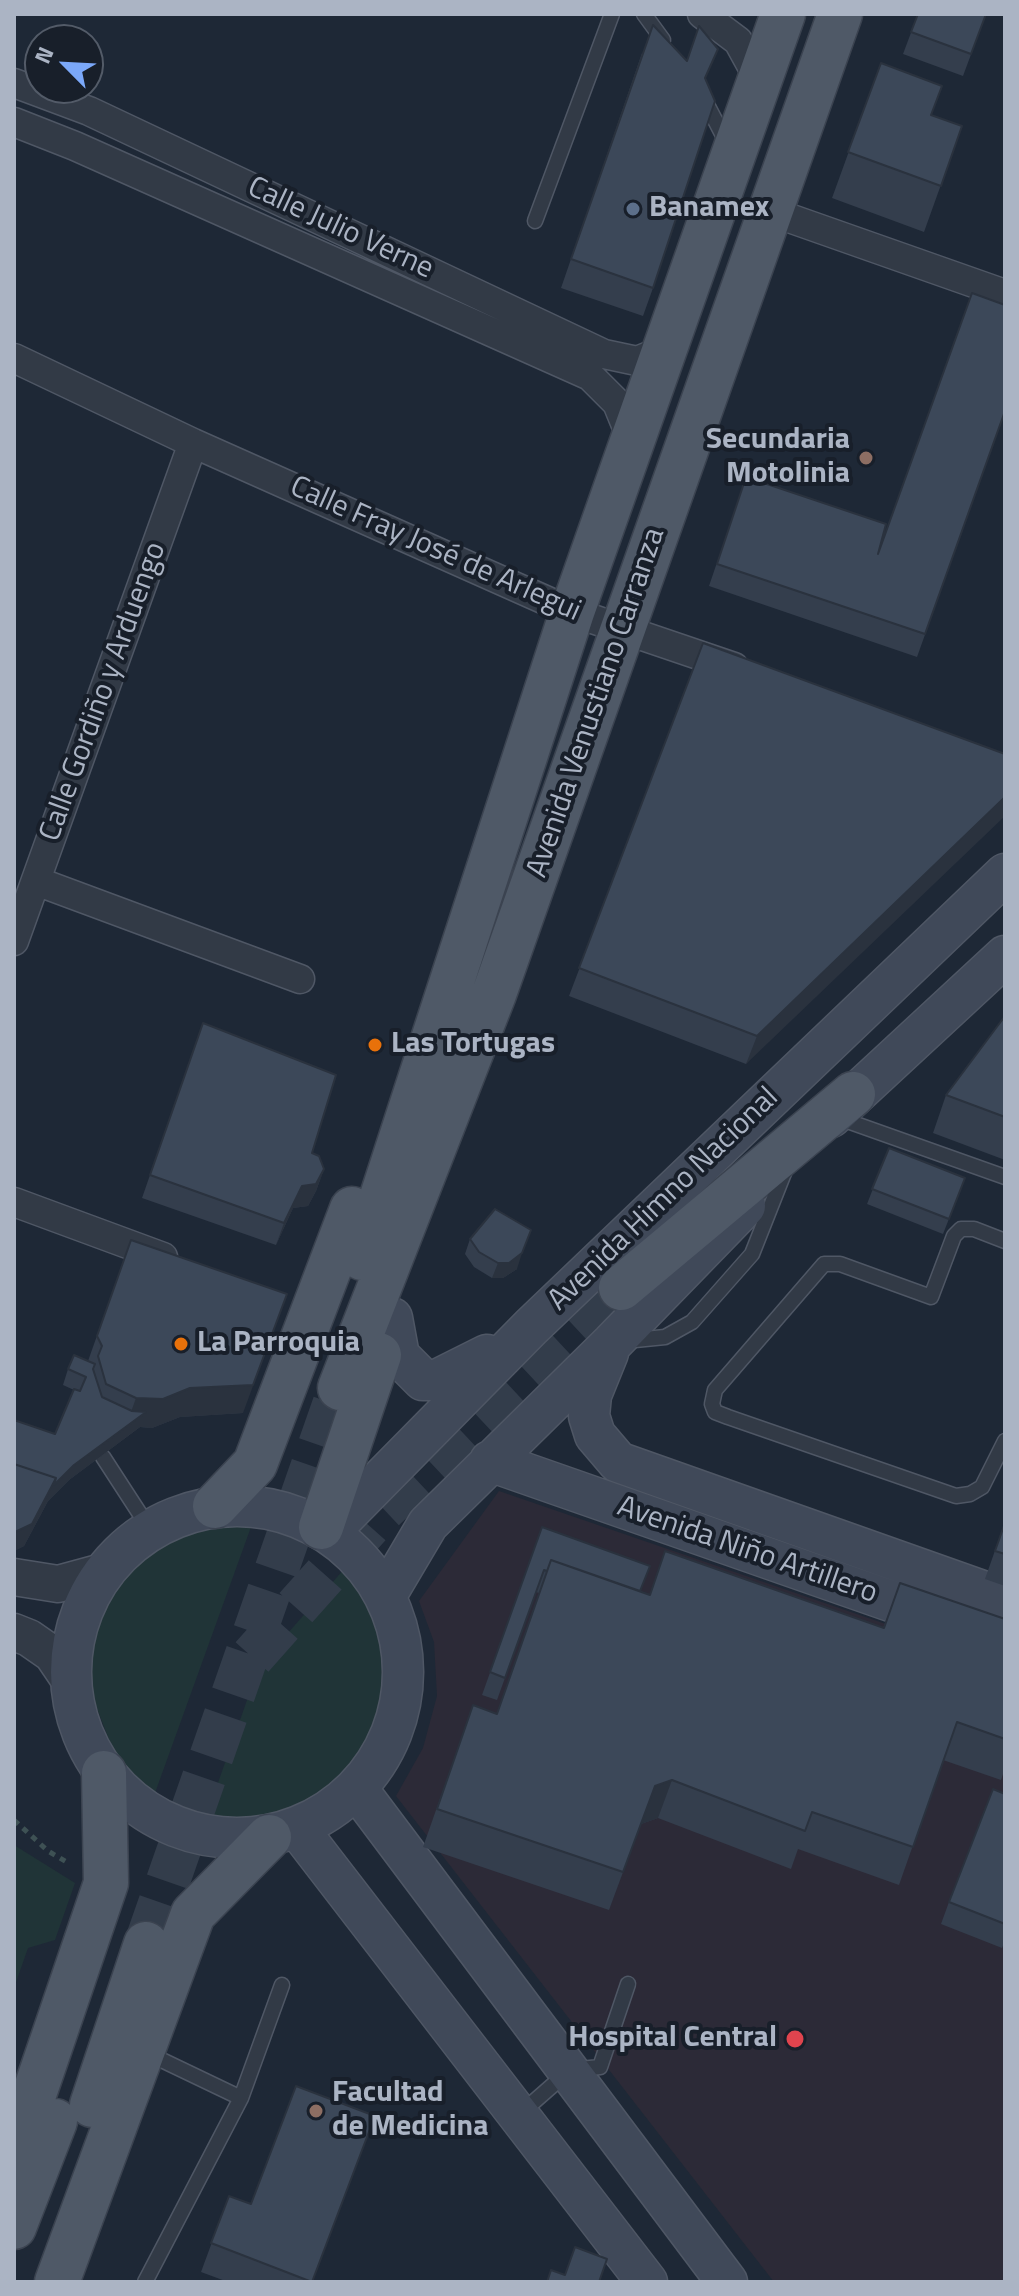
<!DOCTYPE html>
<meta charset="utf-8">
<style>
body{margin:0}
#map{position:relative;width:1019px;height:2296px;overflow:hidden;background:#1e2836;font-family:"Titillium Web",sans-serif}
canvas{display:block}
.frame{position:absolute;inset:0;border:16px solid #abb4c4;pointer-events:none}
.north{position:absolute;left:24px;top:24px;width:80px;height:80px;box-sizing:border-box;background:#181f2a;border:2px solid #535b68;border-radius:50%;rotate:294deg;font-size:22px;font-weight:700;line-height:32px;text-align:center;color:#abb4c4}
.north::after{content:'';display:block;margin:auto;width:28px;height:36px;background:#7ba8f9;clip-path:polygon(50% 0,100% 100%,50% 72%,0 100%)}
</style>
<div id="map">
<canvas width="1019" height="2296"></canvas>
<div class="frame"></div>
<div class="north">N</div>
</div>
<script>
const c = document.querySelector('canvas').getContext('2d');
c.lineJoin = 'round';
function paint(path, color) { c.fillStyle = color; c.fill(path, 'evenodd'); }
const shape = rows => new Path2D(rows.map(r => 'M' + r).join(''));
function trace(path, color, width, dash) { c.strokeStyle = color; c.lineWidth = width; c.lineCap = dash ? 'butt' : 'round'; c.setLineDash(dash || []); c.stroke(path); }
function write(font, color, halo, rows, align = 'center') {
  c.font = font + ' "Titillium Web",sans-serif'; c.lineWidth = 8; c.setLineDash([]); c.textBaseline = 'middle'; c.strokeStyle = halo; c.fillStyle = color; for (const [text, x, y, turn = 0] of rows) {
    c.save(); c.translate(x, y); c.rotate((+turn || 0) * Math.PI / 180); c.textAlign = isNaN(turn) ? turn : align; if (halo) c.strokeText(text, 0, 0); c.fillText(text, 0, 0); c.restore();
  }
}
paint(shape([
 [499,1491,1005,1665,1005,2282,774,2282,396,1796,423,1748,437,1696,434,1642,419,1601]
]), '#2c2a37');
paint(shape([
 [216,1524,251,1527,155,1793,143,1789,117,1760,87,1683,91,1643,107,1601,134,1565,175,1536],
 [345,1568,372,1602,386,1648,386,1692,372,1737,343,1779,291,1814,225,1822,207,1814,259,1666],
 [14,1845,75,1883,55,1940,28,1948,14,1988]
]), '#203437');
trace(shape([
 [252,1657,383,1510,621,1288],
 [146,1944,340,1388]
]), '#333d4b', 44, [44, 22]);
const service = shape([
 [644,14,663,40],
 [703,97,728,145],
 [535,221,612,14],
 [836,1117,1005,1177],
 [1005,1241,974,1229,961,1229,954,1236,931,1297,840,1264,824,1264,715,1390,712,1404,715,1412,728,1417,956,1496,970,1494,982,1487,1005,1441],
 [625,1341,665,1337,692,1322,752,1254,786,1168],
 [103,1457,151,1531],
 [147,2053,241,2098,282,1985],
 [521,2113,570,2070,600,2067,628,1984],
 [145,2282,241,2098]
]);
const minor = shape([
 [702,14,738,41,760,81],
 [14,83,89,111,604,354,637,361,666,349],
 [14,122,75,146,590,376,617,403,632,440],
 [772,212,1005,294],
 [14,358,193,443,572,612,734,667],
 [36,881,300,979],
 [14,941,193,443],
 [14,1202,163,1257]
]);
const tertiary = shape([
 [14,1577,58,1584,102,1572],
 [14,1632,29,1638,52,1654,71,1682]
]);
const secondary = shape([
 [831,1117,1005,956],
 [392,1318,399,1356,423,1380,437,1380,487,1355],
 [608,1353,591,1395,589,1416,595,1435,618,1462,1005,1599],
 [490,1461,1005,1641],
 '71 1672a166 166 0 1 1 332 0a166 166 0 1 1-332 0Z',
 [329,1532,531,1327,1005,874],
 [386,1595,428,1524,612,1343,745,1206],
 [357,1789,727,2282],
 [298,1829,647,2282]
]);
const primary = shape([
 [362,1258,572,612,783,14],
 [621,1288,853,1094],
 [340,1388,494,994,840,14],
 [215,1506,255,1464,352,1209],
 [321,1527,379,1355],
 [92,2105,146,1944],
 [14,2153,106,1883,104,1773],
 [14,2227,55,2121],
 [57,2282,193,1914,269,1837]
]);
trace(service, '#4f5765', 17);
trace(minor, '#4f5765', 31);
trace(tertiary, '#4f5765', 39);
trace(secondary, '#4f5765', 43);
trace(primary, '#3b4350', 47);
trace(shape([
 [14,1820,48,1851,70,1864]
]), '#3e5154', 5, [6, 6]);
trace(service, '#323a46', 14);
trace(minor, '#323a46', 28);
trace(tertiary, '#323a46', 36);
trace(secondary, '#404959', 40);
trace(primary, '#4f5967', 44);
paint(shape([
 [918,14,986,14,963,76,903,54],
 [642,53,706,81,653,288,643,316,561,288],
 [881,63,931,115,962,126,924,232,832,198],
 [1005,411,917,657,709,586,746,477,879,552],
 [703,643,1005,754,746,1064,569,996],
 [1005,1016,1005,1160,933,1133,946,1095],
 [203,1023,324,1169,316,1191,308,1206,293,1208,276,1245,142,1198],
 [889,1148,965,1178,943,1234,867,1204],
 [470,1239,517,1269,503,1278,492,1278,474,1267,465,1254],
 [131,1240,243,1413,180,1417,152,1428,140,1427,69,1480,48,1501,24,1546,14,1551,14,1420,55,1434,74,1390,63,1385,68,1369,88,1361],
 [1005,1522,1005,1586,985,1579],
 [542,1527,640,1591,649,1594,883,1628,900,1583,1005,1619,1005,1768,1001,1780,943,1760,899,1885,798,1849,791,1869,658,1818,641,1824,609,1910,423,1847,473,1705,497,1714,539,1593,536,1592,497,1700,482,1695],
 [1005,1794,1005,1941,1002,1948,941,1924,949,1902],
 [229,2196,313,2282,228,2282,201,2272]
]), '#343e4d');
paint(shape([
 [1005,797,1005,816,746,1064,757,1036],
 [324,1169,316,1191,308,1206,293,1208,276,1245,284,1223,302,1186],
 [522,1253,517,1269,503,1278,492,1278,498,1263],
 [287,1294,243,1413,180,1417,152,1428,140,1427,69,1480,48,1501,24,1546,14,1551,15,1532,56,1478,126,1426,136,1398],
 [672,1780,658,1818,641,1824,609,1910,655,1786]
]), '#2a323e');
const building = shape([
 [918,14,986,14,971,54,911,32,918,14],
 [653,25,687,61,699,26,718,49,705,78,715,101,653,288,571,259,653,25],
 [881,63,942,86,931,115,962,126,941,186,848,152,881,63],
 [972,293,1005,305,1005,411,925,634,717,564,746,477,886,524,878,554,972,293],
 [703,643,1005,754,1005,797,757,1036,579,968,703,643],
 [1005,1016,1005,1117,946,1095,1005,1016],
 [203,1023,336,1075,312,1153,319,1156,324,1169,316,1184,302,1186,284,1223,150,1175,203,1023],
 [889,1148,965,1178,949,1219,872,1189,889,1148],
 [495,1209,531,1230,522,1253,509,1263,498,1263,479,1252,470,1239,495,1209],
 [131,1240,287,1294,253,1385,190,1388,163,1399,136,1398,106,1384,98,1356,102,1346,97,1336,131,1240],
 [74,1355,95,1364,93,1369,102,1397,132,1411,146,1412,74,1465,54,1485,56,1478,14,1464,14,1420,55,1434,74,1389,80,1391,86,1377,68,1369,74,1355],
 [14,1464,56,1478,32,1524,15,1532,14,1464],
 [1005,1523,1005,1554,995,1551,1005,1523],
 [542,1527,650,1566,640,1591,551,1560,547,1571,544,1570,505,1678,490,1672,542,1527],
 [665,1551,884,1628,900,1583,1005,1619,1005,1739,957,1722,913,1847,812,1812,805,1831,672,1780,655,1786,623,1872,437,1809,473,1705,497,1714,551,1560,650,1595,665,1551],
 [993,1789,1005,1794,1005,1924,949,1902,993,1789],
 [296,2086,375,2116,312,2282,211,2243,229,2196,251,2204,296,2086],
 [575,2247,607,2259,599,2282,547,2282,551,2270,565,2275,575,2247]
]);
paint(building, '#3c4859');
trace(building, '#2a323e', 2);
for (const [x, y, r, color] of [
 [633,209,8,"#5c6f8a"],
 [866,458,8,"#8d6e63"],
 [375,1045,8,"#e8710a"],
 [181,1344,8,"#e8710a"],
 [795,2039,10,"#e0444e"],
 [316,2111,8,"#8d6e63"]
]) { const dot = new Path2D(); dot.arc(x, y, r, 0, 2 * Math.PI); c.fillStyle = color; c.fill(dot); trace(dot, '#181f2a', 3); }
write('bold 30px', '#abb4c4', '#181f2a', [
 ["Banamex",649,209],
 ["Secundaria",850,441,"right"],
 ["Motolinia",850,475,"right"],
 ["Las Tortugas",391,1045],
 ["La Parroquia",197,1344],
 ["Hospital Central",777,2039,"right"],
 ["Facultad",332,2094],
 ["de Medicina",332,2128]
], 'left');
write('30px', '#abb4c4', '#181f2a', [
 ["Calle Julio Verne",340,229,25],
 ["Calle Fray José de Arlegui",435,550,24],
 ["Calle Gordiño y Arduengo",104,692,-70],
 ["Avenida Venustiano Carranza",597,703,-71],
 ["Avenida Himno Nacional",664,1200,-44],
 ["Avenida Niño Artillero",747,1551,19]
]);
</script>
